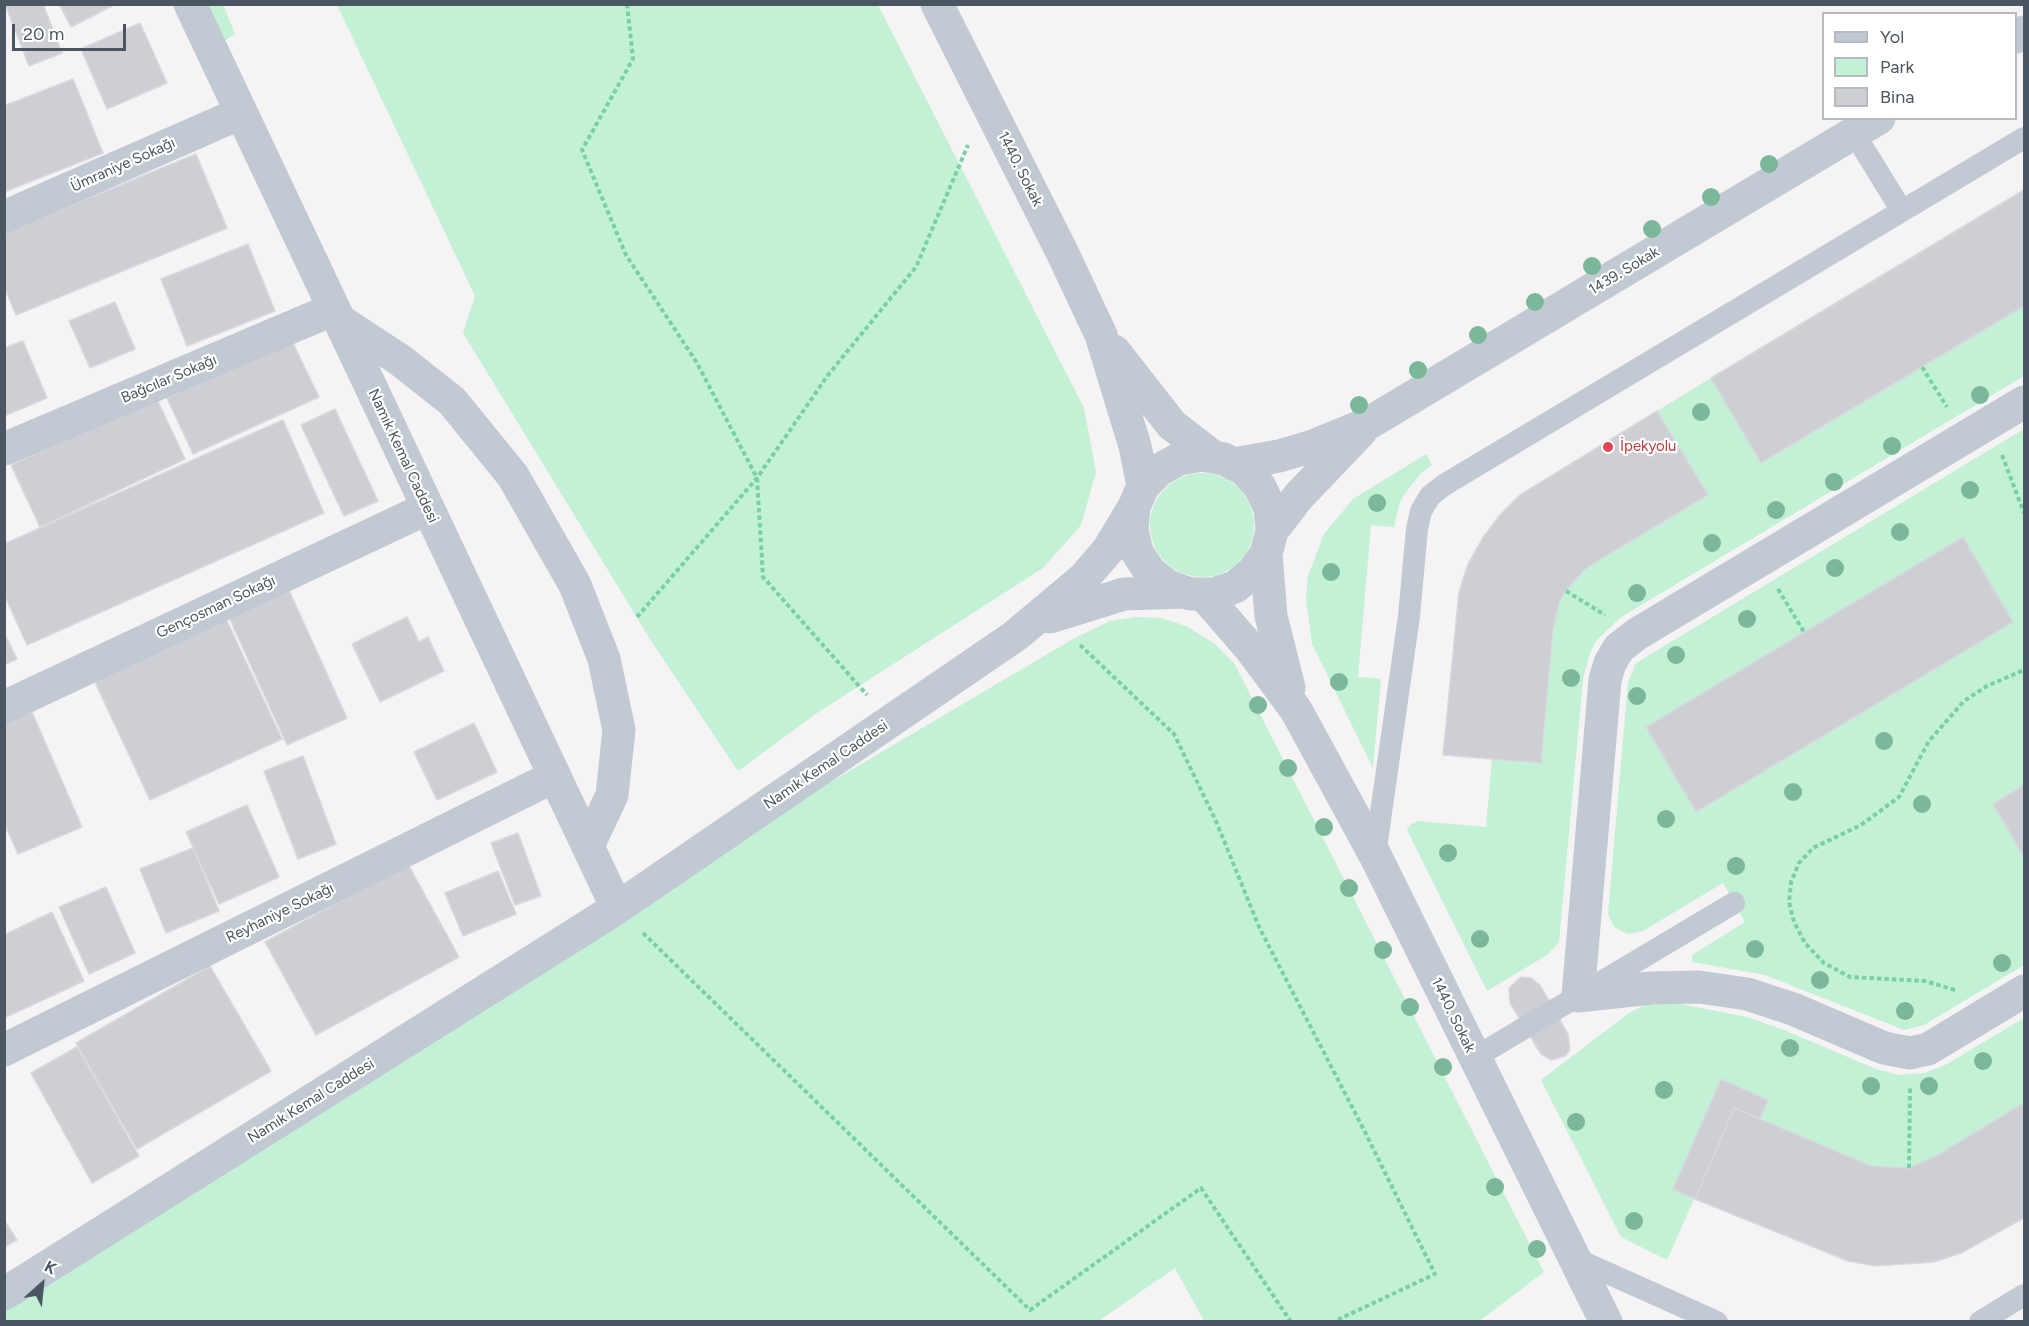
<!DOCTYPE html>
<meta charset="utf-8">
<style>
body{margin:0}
#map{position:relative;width:2029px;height:1326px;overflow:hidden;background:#f5f3f3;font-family:Figtree,sans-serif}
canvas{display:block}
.frame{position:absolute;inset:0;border:6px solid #4a5661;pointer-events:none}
.legend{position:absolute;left:1822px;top:12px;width:195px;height:108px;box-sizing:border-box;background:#fff;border:2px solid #b7bbc0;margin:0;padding:8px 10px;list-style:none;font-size:18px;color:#4a5661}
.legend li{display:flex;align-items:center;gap:12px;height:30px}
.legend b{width:30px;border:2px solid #b7bbc0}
.north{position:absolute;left:12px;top:1254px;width:60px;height:60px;-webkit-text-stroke:4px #fff;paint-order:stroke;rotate:27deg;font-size:16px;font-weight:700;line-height:24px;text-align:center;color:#4a5661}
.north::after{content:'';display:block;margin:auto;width:21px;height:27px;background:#4a5661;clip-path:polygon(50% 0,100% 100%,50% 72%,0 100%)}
.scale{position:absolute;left:12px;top:24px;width:114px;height:27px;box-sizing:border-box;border:3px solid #4a5661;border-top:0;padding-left:8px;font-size:18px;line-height:21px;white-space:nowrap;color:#4a5661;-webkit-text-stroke:4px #fff;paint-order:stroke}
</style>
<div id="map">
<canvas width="2029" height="1326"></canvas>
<div class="frame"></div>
<ul class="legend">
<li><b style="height:8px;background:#c1cad2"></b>Yol</li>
<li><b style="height:16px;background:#c3f1d5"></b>Park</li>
<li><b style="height:16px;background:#cdcfd5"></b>Bina</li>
</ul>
<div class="north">K</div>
<div class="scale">20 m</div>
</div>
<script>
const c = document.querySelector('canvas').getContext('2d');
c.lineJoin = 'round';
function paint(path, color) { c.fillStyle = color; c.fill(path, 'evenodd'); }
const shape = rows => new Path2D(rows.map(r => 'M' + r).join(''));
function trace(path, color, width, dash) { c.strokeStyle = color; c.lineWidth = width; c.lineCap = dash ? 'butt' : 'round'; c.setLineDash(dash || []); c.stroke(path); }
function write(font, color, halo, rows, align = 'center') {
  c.font = font + ' Figtree,sans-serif'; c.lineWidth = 4.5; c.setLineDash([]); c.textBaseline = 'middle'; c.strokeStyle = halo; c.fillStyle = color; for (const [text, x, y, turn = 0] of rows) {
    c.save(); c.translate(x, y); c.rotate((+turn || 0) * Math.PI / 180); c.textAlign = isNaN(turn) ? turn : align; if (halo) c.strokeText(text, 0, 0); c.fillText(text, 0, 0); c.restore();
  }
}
paint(shape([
 [204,5,223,5,235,34,221,43],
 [337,5,878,5,1084,408,1096,472,1081,525,1043,568,817,713,738,771,650,639,463,333,475,296],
 [2024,306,2024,376,1621,617,1596,641,1590,653,1583,679,1559,942,1547,955,1487,991,1407,830,1411,824,1418,821,1486,827,1492,759,1541,763,1553,629,1559,603,1566,591,1583,571,1594,563,1708,495,1657,411,1711,378,1762,463],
 [2024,429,2024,965,1924,1025,1904,1030,1765,975,1692,962,1692,955,1745,922,1723,883,1643,931,1628,934,1614,927,1608,914,1628,682,1636,663],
 [1426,454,1432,465,1422,472,1406,492,1400,502,1394,527,1371,525,1358,677,1381,679,1373,768,1312,644,1306,599,1308,576,1324,534,1353,499],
 '1150 525a52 52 0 1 1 104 0a52 52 0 1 1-104 0Z',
 [1136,617,1161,618,1186,626,1215,644,1234,663,1544,1272,1478,1322,1204,1321,1175,1268,1097,1322,5,1322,5,1311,617,908,1073,639,1110,621],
 [1675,1003,1747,1017,1784,1030,1876,1069,1899,1075,1925,1073,1947,1064,2024,1018,2024,1103,1936,1156,1909,1168,1871,1166,1734,1109,1667,1260,1621,1237,1541,1080,1629,1013,1645,1005]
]), '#c3f1d5');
const building = shape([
 [5,4,43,4,62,53,29,66,5,4],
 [59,4,116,4,71,27,59,4],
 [140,23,167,83,107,109,81,49,140,23],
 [73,79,103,153,4,192,4,106,73,79],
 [196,154,227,228,16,315,4,286,4,233,196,154],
 [2024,190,2024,306,1761,463,1711,378,2024,190],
 [248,244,275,311,187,346,161,279,248,244],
 [115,302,135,349,90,368,69,321,115,302],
 [23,341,47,398,4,416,4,348,23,341],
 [292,341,319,397,193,454,167,398,292,341],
 [156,397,185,459,40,527,11,465,156,397],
 [335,409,378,501,344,516,301,425,335,409],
 [1657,411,1708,495,1594,563,1583,571,1566,591,1559,603,1553,629,1541,763,1443,755,1459,592,1468,564,1482,539,1499,516,1520,495,1657,411],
 [283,420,324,513,27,645,4,594,4,544,283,420],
 [1963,537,2013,622,1696,812,1646,727,1963,537],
 [288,588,347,718,287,745,228,615,288,588],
 [407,617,419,642,428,637,444,671,380,702,352,644,407,617],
 [226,619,282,739,150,800,94,680,226,619],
 [4,632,17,659,4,665,4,632],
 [32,712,82,827,18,854,4,823,4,723,32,712],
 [474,723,497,772,437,800,414,752,474,723],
 [303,756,336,844,298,859,264,771,303,756],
 [2024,785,2024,857,1993,804,2024,785],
 [247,805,279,877,219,904,186,832,247,805],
 [518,833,541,896,515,905,491,843,518,833],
 [193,848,219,911,166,933,140,869,193,848],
 [408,864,459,957,316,1035,265,942,408,864],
 [498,871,516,914,463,936,445,893,498,871],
 [106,887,135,953,89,974,59,907,106,887],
 [52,912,84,981,4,1018,4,935,52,912],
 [210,966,271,1071,137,1149,76,1043,210,966],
 [1521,977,1531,978,1540,985,1568,1034,1570,1050,1565,1056,1551,1060,1541,1054,1510,1003,1509,988,1521,977],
 [77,1047,139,1156,92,1183,31,1073,77,1047],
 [1721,1079,1768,1100,1760,1119,1734,1108,1695,1199,1673,1189,1721,1079],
 [2024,1103,2024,1218,1961,1253,1934,1262,1876,1266,1848,1261,1695,1199,1734,1108,1871,1166,1909,1168,1936,1156,2024,1103],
 [4,1220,17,1240,4,1247,4,1220]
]);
paint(building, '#cdcfd5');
trace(building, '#d7d9de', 1.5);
trace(shape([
 [627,4,633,59,582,150,626,255,697,363,757,478,763,577,867,695],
 [1922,367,1947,407],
 [2002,455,2024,513],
 [1778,589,1804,632],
 [1566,591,1605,615],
 [637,617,757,478,828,375,916,267,968,145],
 [1080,645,1174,734,1216,821,1259,927,1364,1130,1435,1274,1333,1322],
 [643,933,1030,1310,1201,1188,1291,1322],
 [1955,990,1925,981,1850,977,1824,963,1805,943,1794,922,1789,902,1791,882,1799,863,1813,848,1861,825,1899,797,1929,741,1964,701,1987,686,2024,670],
 [1909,1168,1910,1088]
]), '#7ad0a6', 4, [4.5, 3]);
trace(shape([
 [1854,133,1902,211],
 [1375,855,1409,616,1417,529,1421,511,1430,496,1444,485,2024,138],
 [1474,1058,1734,903],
 [1574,1258,1717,1322],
 [1980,1322,2024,1295]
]), '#c1cad2', 22);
trace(shape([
 [190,4,617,908],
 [937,4,1063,254,1101,335,1135,446,1143,486],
 [2016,37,2024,32],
 [4,217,241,113],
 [339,320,400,360,452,401,513,476,575,585,604,659,619,730,612,795,588,846],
 [1114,351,1172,425,1211,455],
 [2024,402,1637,634,1619,648,1610,663,1605,680,1578,996,1651,988,1699,987,1747,994,1793,1009,1884,1048,1910,1053,1928,1049,2024,991],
 [4,449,334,309],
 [1234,464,1279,456,1313,446,1369,423,1879,118],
 [1272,531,1298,497,1361,431],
 [1266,554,1253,572,1235,587,1213,594,1190,594,1168,586,1150,572,1137,552,1132,530,1134,507,1143,486,1159,470,1179,459,1202,455,1224,459,1245,470,1260,487,1270,508,1272,531,1266,554,1271,616,1289,688],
 [1203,594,1250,648,1296,710,1375,855,1606,1322],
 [1050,617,1124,594,1184,592],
 [4,707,428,508],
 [4,1050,555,776],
 [4,1294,617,908,1015,636,1083,579,1108,550,1134,507]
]), '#c1cad2', 33);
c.fillStyle = '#7bb799';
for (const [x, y] of [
 [1769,164],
 [1711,197],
 [1652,229],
 [1592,266],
 [1535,302],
 [1478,335],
 [1418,370],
 [1980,395],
 [1359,405],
 [1701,412],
 [1892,446],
 [1834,482],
 [1970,490],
 [1377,503],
 [1776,510],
 [1900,532],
 [1712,543],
 [1835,568],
 [1331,572],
 [1637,593],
 [1747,619],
 [1676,655],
 [1571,678],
 [1339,682],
 [1637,696],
 [1258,705],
 [1884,741],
 [1288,768],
 [1793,792],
 [1922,804],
 [1666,819],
 [1324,827],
 [1448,853],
 [1736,866],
 [1349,888],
 [1480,939],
 [1755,949],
 [1383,950],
 [2002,963],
 [1820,980],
 [1410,1007],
 [1905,1011],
 [1790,1048],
 [1983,1061],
 [1443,1067],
 [1871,1086],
 [1929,1086],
 [1664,1090],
 [1576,1122],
 [1495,1187],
 [1634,1221],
 [1537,1249]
]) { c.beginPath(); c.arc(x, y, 9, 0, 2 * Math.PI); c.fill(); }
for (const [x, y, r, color] of [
 [1608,447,6,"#e0444e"]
]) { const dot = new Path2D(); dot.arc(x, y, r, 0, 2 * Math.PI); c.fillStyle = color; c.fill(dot); trace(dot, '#fff', 2); }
write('15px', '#4a5661', '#fff', [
 ["Ümraniye Sokağı",123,165,-24],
 ["1440. Sokak",1020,169,63],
 ["1439. Sokak",1624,271,-31],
 ["Bağcılar Sokağı",169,379,-23],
 ["Namık Kemal Caddesi",403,456,65],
 ["Gençosman Sokağı",216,607,-25],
 ["Namık Kemal Caddesi",826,765,-34],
 ["Reyhaniye Sokağı",280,913,-26],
 ["1440. Sokak",1453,1015,64],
 ["Namık Kemal Caddesi",311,1101,-32]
]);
write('15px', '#be3a42', '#fff', [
 ["İpekyolu",1620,447]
], 'left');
</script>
